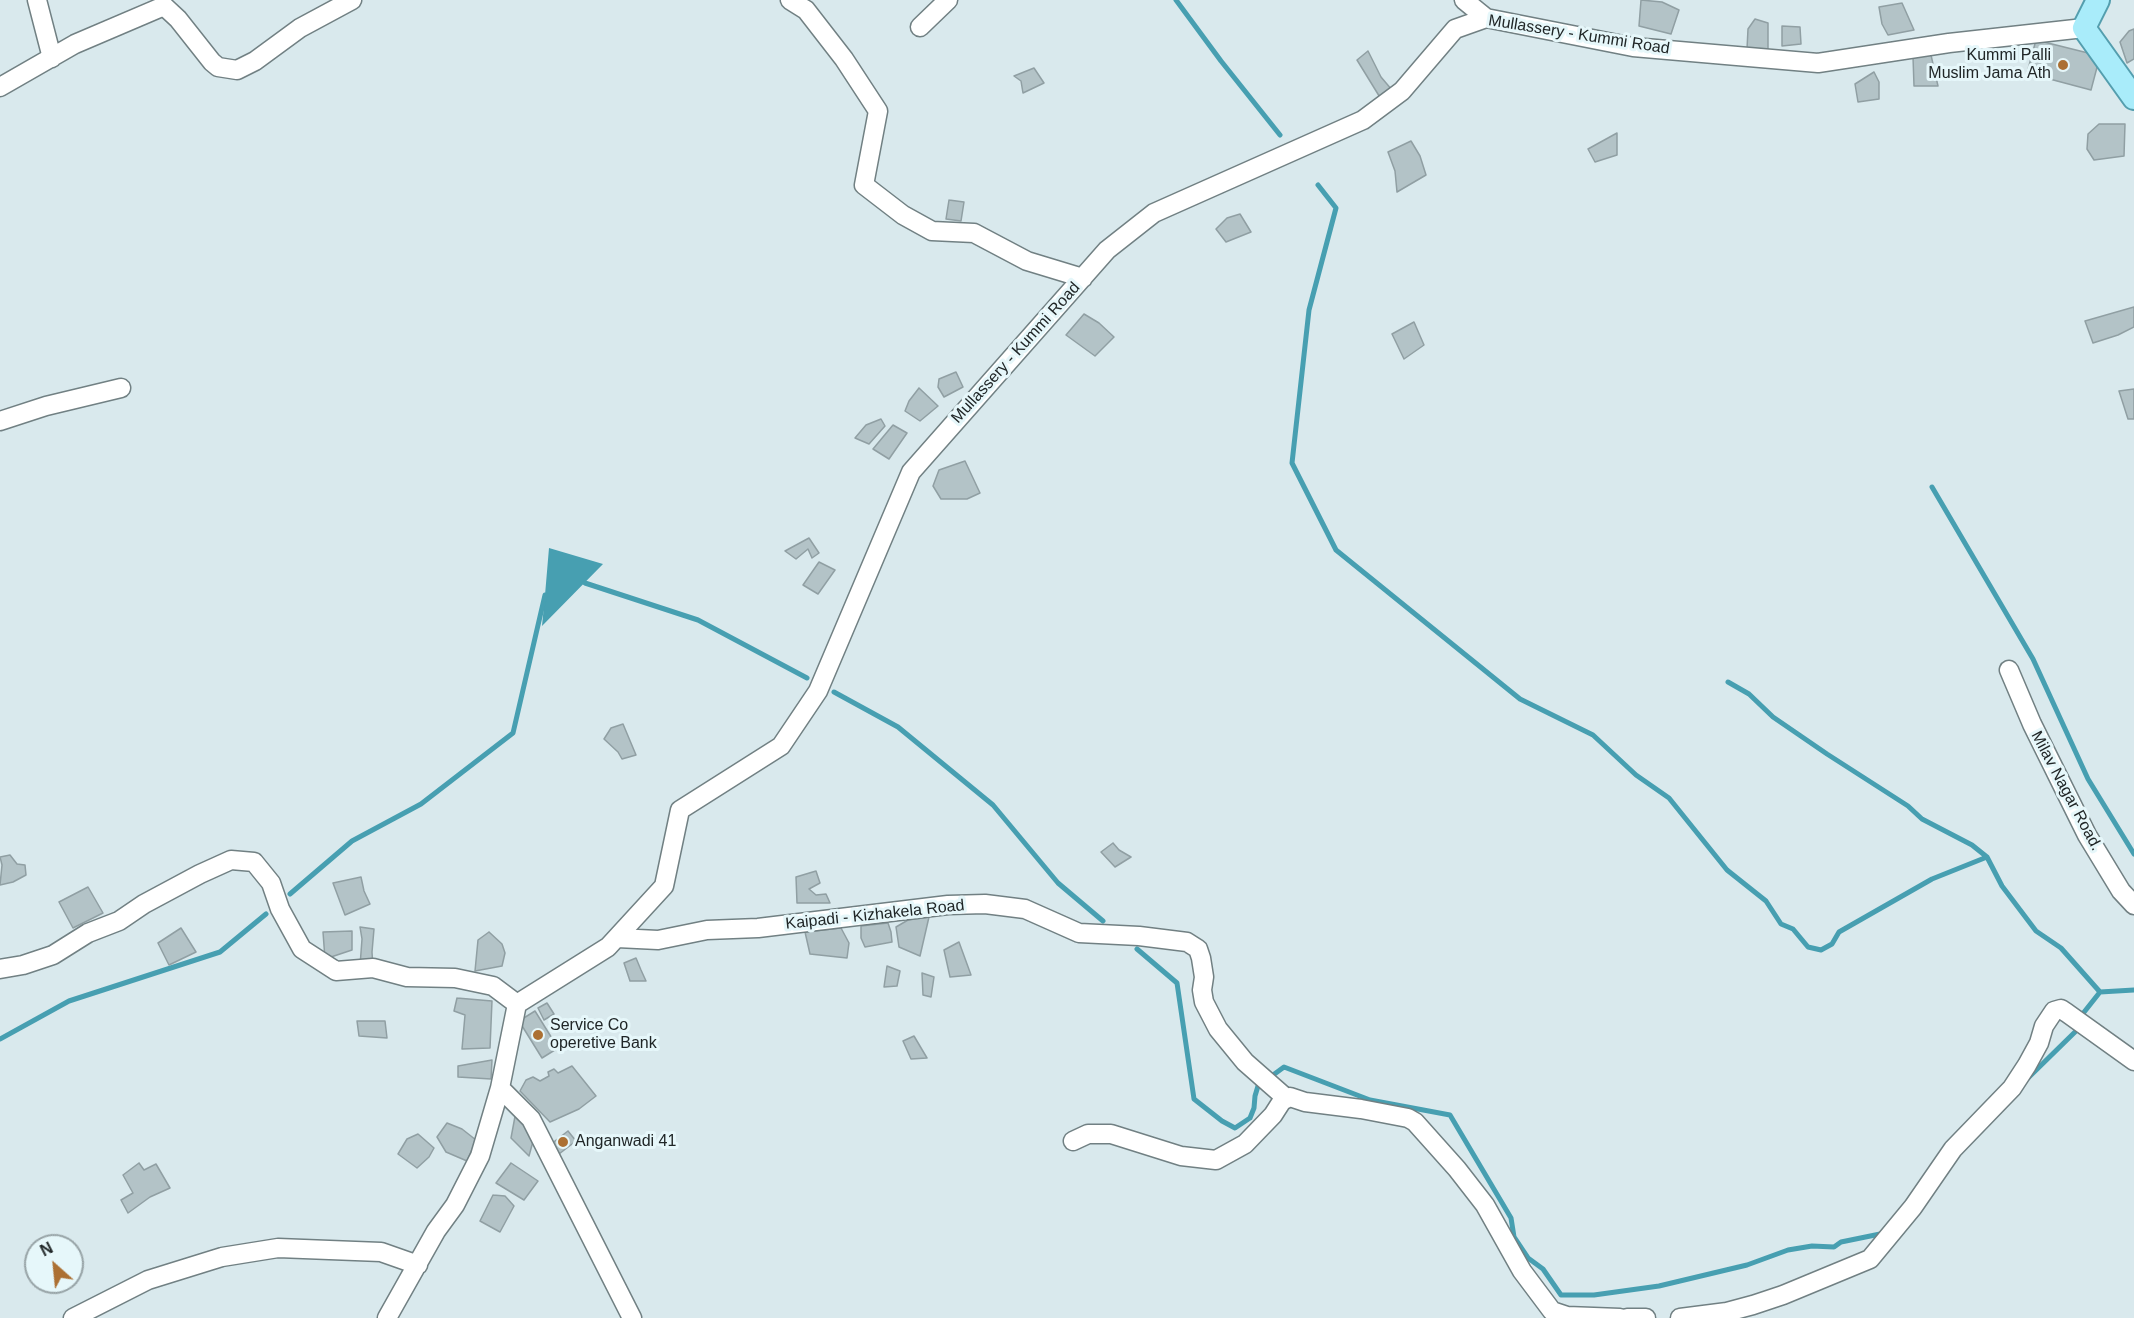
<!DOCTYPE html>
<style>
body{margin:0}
#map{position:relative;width:2134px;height:1318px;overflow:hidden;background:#d9e9ed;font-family:Arial,sans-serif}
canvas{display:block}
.north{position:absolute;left:24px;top:1234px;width:60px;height:60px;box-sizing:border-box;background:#e6f7fa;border:2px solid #97a3a6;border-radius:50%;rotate:333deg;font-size:16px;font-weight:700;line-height:24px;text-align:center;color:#202627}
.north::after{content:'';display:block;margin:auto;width:21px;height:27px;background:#ac7033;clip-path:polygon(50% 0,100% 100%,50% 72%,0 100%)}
</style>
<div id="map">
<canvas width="2134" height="1318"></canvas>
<div class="north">N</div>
</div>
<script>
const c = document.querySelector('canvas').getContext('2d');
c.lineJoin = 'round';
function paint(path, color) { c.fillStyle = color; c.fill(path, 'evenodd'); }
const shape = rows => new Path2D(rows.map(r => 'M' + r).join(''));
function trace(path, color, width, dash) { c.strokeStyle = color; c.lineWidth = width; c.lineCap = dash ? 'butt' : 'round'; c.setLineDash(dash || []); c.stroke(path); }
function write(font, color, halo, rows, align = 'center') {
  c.font = font + ' Arial,sans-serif'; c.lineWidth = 6; c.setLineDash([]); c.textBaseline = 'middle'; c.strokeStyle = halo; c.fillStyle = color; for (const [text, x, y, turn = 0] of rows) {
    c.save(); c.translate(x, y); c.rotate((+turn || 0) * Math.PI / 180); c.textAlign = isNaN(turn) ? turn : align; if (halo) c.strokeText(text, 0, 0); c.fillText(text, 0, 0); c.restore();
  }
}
paint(shape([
 [549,548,603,564,542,626,545,595]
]), '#479fb1');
trace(shape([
 [1176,0,1221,61,1280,135],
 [1318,185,1336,208,1309,310,1292,463,1336,550,1520,699,1593,735,1636,775,1669,798,1727,870,1766,901,1781,924,1793,929,1808,947,1821,950,1832,944,1839,932,1932,879,1987,857],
 [1932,487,2033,659,2088,779,2134,854],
 [585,583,698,620,807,678],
 [1728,682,1749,694,1773,717,1827,754,1908,806,1922,819,1972,845,1987,857,2002,886,2036,931,2061,948,2100,992,2134,990],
 [834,692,898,727,993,805,1058,883,1103,921],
 [290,894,352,841,421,804,513,733,545,595],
 [1137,949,1177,983,1194,1099,1222,1121,1235,1128,1250,1118,1254,1108,1255,1096,1258,1086,1262,1083],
 [0,1039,69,1001,220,952,266,914],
 [1269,1078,1284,1067,1370,1100,1450,1115,1511,1218,1514,1237,1528,1258,1543,1269,1561,1295,1594,1295,1659,1286,1747,1265,1788,1250,1812,1246,1834,1247,1841,1242,1885,1233],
 [2027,1079,2076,1031,2081,1016,2100,992]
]), '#479fb1', 5);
const building = shape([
 [1641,0,1662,2,1679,10,1671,34,1639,26,1641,0],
 [1902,3,1914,30,1888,35,1882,24,1879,7,1902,3],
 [1755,19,1768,23,1768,52,1747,49,1748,29,1755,19],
 [1782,26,1800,27,1801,44,1782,46,1782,26],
 [2134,29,2134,59,2127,63,2120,42,2129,31,2134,29],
 [2036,40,2100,56,2091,90,2027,73,2036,40],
 [1368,51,1381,77,1392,90,1381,99,1357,60,1368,51],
 [1931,55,1938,86,1914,86,1913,57,1931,55],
 [1034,68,1044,83,1023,93,1021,81,1014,76,1034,68],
 [1874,72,1879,82,1879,99,1858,102,1855,84,1874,72],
 [2099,124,2125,124,2124,156,2094,160,2087,149,2088,134,2099,124],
 [1617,133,1617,155,1595,162,1588,149,1617,133],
 [1411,141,1420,156,1426,175,1397,192,1395,171,1388,152,1411,141],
 [949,200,964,202,961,221,946,219,949,200],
 [1240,214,1251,232,1226,242,1216,229,1227,218,1240,214],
 [2134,307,2134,327,2118,335,2093,343,2085,321,2134,307],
 [1084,314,1099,323,1114,337,1095,356,1066,335,1084,314],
 [1414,322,1424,345,1404,359,1392,334,1414,322],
 [956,372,963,387,944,397,938,387,939,379,956,372],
 [919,388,938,406,920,421,905,411,909,401,919,388],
 [2134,389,2134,419,2128,419,2119,391,2134,389],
 [881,419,885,426,869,444,855,438,866,425,881,419],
 [893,425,907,433,889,459,873,449,893,425],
 [965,461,980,493,967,499,941,499,933,486,939,470,965,461],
 [809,538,819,553,812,558,808,549,796,559,785,551,809,538],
 [819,562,835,570,818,594,803,585,819,562],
 [623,724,636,755,622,759,618,752,604,739,611,728,623,724],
 [1113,843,1119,850,1131,857,1115,867,1101,852,1113,843],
 [10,855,17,864,25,865,26,875,13,882,0,885,2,865,0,857,10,855],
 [816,871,820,883,809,889,816,895,826,894,830,903,797,903,796,877,816,871],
 [361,877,364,891,370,904,345,915,333,883,361,877],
 [88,887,103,913,73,928,59,902,88,887],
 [929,917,920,956,899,947,896,927,908,920,929,917],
 [888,923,891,932,892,942,865,947,861,938,861,926,888,923],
 [360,927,374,929,372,952,373,968,360,966,362,939,360,927],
 [181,928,196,952,169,965,158,943,181,928],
 [841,928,849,943,847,958,810,954,805,932,841,928],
 [352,931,352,950,325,959,323,932,352,931],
 [489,932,502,944,505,953,502,966,475,971,478,940,489,932],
 [959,942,971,975,950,977,944,950,959,942],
 [636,958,641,970,646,981,630,981,624,963,636,958],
 [887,966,900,971,897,986,884,987,887,966],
 [922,973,934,977,931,997,923,995,922,973],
 [457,998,492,1001,490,1048,462,1049,465,1015,454,1011,457,998],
 [547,1003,554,1014,544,1020,538,1008,547,1003],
 [535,1011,558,1048,542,1058,519,1021,535,1011],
 [357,1021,385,1021,387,1038,359,1036,357,1021],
 [914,1036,927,1058,911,1059,903,1041,914,1036],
 [492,1060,491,1079,458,1077,458,1066,492,1060],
 [572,1066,596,1096,579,1109,550,1122,520,1091,526,1080,533,1077,540,1081,549,1076,548,1072,554,1069,558,1073,572,1066],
 [516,1111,535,1134,529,1156,511,1138,516,1111],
 [447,1123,462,1129,476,1140,467,1161,446,1152,437,1137,447,1123],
 [568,1131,576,1141,559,1154,551,1144,568,1131],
 [418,1134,434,1148,429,1157,417,1168,398,1154,407,1139,418,1134],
 [139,1163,144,1170,156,1164,170,1188,150,1197,128,1213,121,1200,133,1193,123,1175,139,1163],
 [511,1163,538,1181,524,1200,496,1183,511,1163],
 [493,1195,505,1196,514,1206,500,1232,480,1221,493,1195]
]);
paint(building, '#b3c3c7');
trace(building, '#909fa3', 1.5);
const minor = shape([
 [37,0,52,58],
 [790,0,806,10,844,59,878,111,864,185,903,215,932,231,974,233,1027,261,1083,278],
 [1464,0,1486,18],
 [920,27,948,0],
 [0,87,75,44,164,6,178,19,212,62,218,67,237,70,255,61,300,28,352,0],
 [0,421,46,406,121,388],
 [2009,670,2032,724,2087,835,2121,891,2134,905],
 [617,938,658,940,707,930,758,928,948,905,985,904,1025,909,1079,933,1139,936,1187,942,1198,949,1201,958,1204,977,1202,990,1204,1002,1218,1029,1245,1062,1286,1098],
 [0,969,23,965,53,955,88,933,119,921,144,904,200,874,231,860,254,862,271,883,280,909,302,949,336,971,373,968,407,977,455,978,493,986,517,1004],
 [500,1088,531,1119,632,1318],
 [1073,1141,1088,1134,1111,1134,1181,1156,1216,1160,1245,1144,1273,1115,1282,1101,1290,1097,1305,1102,1361,1109,1408,1118,1415,1122,1457,1169,1485,1205,1522,1271,1552,1311,1567,1316,1620,1318],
 [73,1318,148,1280,222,1257,278,1248,381,1252,418,1265],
 [387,1318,436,1231,455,1205,480,1156,500,1088,517,1004,608,947,664,886,680,810,781,746,818,691,911,472,1107,250,1154,213,1363,120,1402,91,1455,29,1486,18,1633,47,1818,63,1949,43,2084,28],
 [1627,1318,1646,1318],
 [1680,1318,1727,1312,1753,1305,1783,1295,1870,1259,1913,1207,1953,1149,2012,1088,2027,1065,2039,1043,2044,1026,2054,1011,2061,1009,2067,1013,2134,1061]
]);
const major = shape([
 [2098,0,2084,28,2134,98]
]);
trace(minor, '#718083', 21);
trace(major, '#549eae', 26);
trace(minor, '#fff', 18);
trace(major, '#a9ecfa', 22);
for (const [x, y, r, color] of [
 [2063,65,6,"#ac7033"],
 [538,1035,6,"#ac7033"],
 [563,1142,6,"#ac7033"]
]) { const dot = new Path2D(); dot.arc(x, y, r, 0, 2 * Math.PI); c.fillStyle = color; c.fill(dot); trace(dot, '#e6f7fa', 2); }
write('16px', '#202627', '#e6f7fa', [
 ["Mullassery - Kummi Road",1579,35,9],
 ["Mullassery - Kummi Road",1016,353,-48],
 ["Milav Nagar Road.",2066,791,62],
 ["Kaipadi - Kizhakela Road",875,915,-6]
]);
write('16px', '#202627', '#e6f7fa', [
 ["Kummi Palli",2051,56,"right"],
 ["Muslim Jama Ath",2051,74,"right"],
 ["Service Co",550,1026],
 ["operetive Bank",550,1044],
 ["Anganwadi 41",575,1142]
], 'left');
</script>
